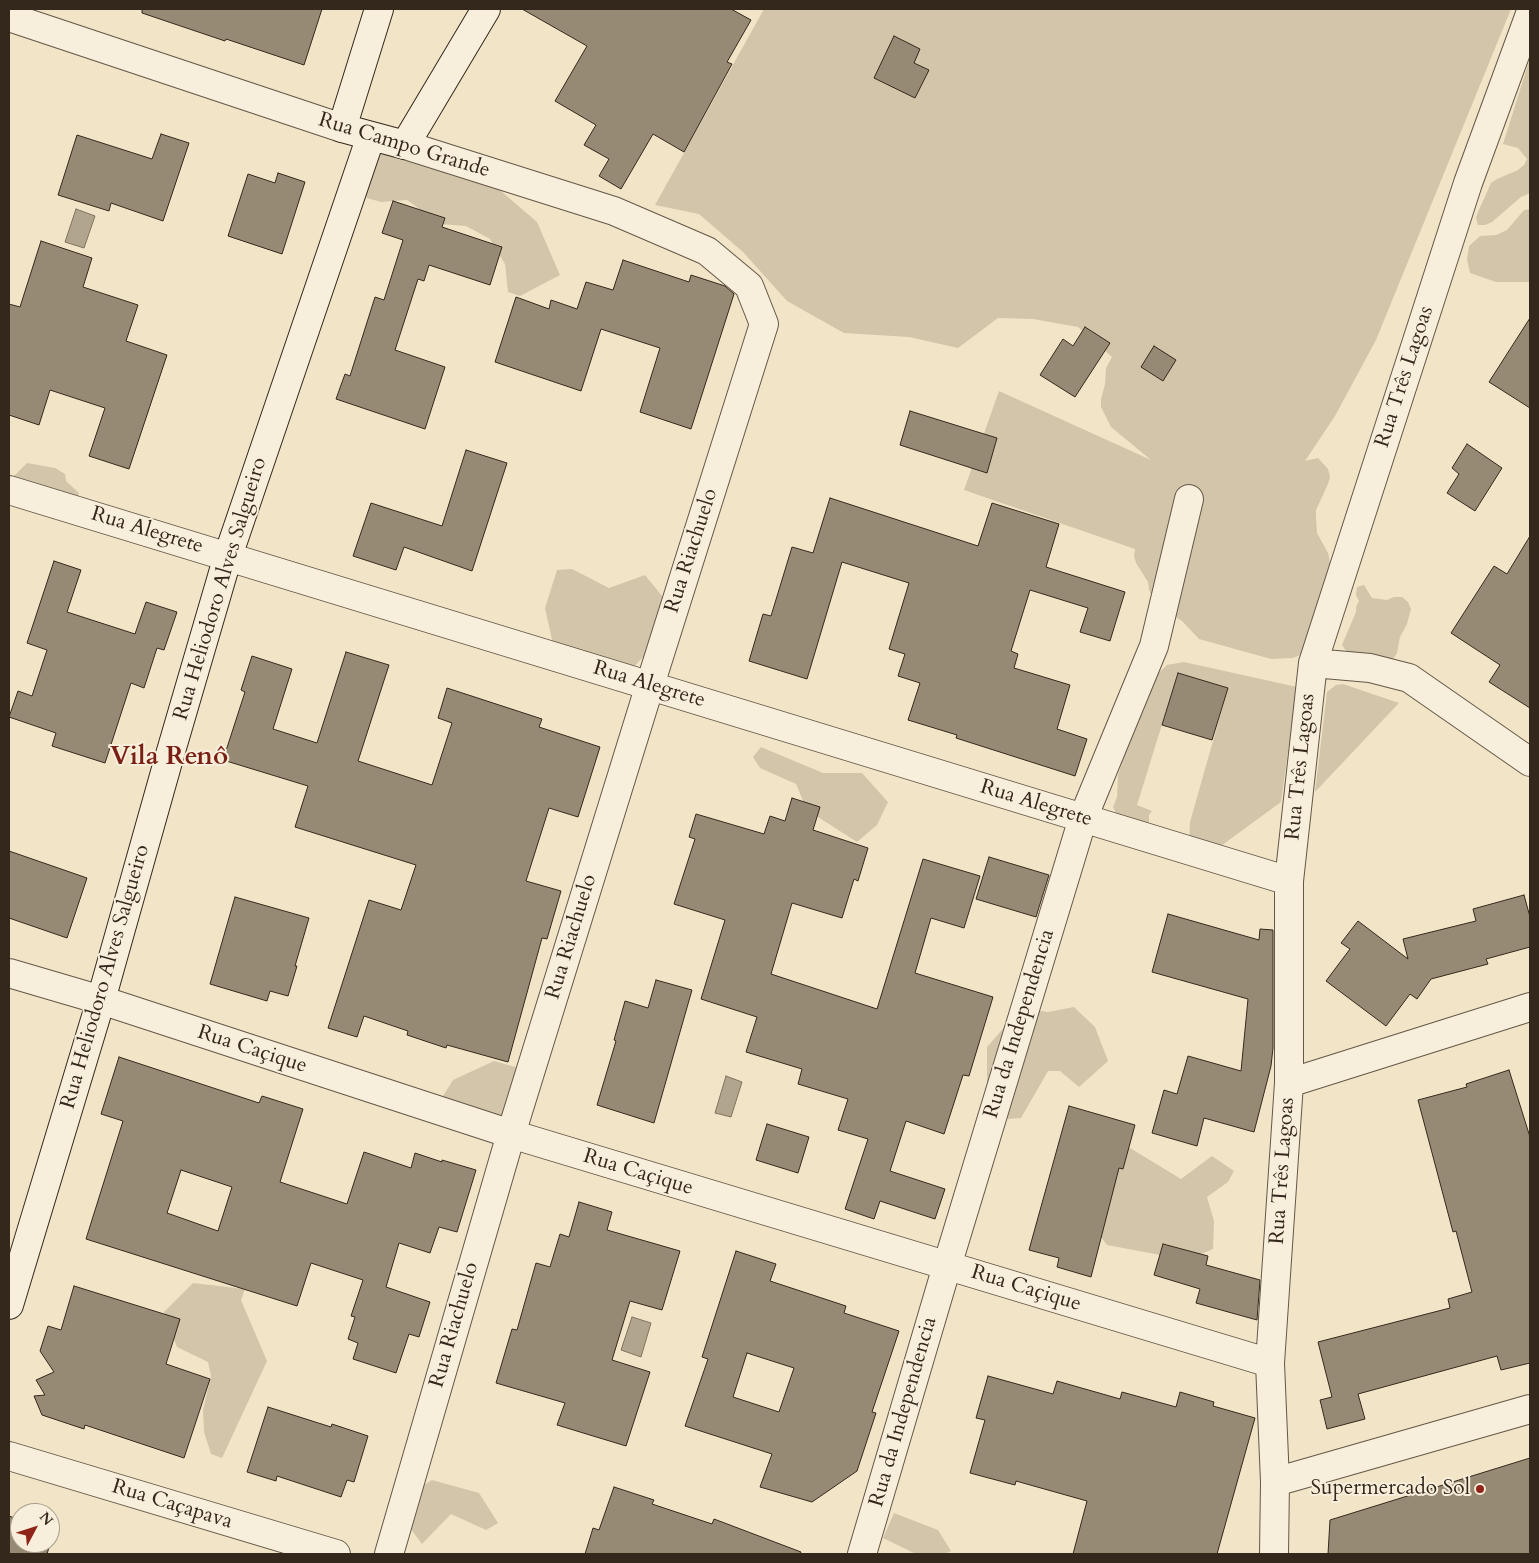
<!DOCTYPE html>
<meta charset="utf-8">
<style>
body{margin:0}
#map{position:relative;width:1539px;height:1563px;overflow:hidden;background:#f2e5c7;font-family:Cardo,serif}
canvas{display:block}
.frame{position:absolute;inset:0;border:10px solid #34281c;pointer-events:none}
.north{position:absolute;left:10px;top:1503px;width:50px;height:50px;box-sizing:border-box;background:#f7eedb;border:1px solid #a99f8f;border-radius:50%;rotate:50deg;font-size:14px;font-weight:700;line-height:20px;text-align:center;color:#34281c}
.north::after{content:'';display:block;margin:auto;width:18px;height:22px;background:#8f2418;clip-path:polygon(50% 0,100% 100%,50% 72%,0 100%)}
</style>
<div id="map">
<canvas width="1539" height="1563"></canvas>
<div class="frame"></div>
<div class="north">N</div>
</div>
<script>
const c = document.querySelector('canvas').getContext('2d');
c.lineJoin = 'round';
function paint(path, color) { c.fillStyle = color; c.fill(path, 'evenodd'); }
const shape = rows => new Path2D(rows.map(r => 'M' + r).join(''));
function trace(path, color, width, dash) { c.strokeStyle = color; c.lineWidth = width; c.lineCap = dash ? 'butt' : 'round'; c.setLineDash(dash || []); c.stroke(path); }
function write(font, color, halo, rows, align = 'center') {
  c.font = font + ' Cardo,serif'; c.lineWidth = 4; c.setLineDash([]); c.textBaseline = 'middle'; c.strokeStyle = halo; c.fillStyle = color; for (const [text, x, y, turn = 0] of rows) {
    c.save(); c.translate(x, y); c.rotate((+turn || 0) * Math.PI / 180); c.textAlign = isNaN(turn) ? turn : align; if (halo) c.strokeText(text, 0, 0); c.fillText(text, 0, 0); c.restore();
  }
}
paint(shape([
 [764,9,1511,9,1376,340,1335,416,1305,461,1318,458,1328,469,1330,477,1328,484,1316,510,1316,517,1317,533,1328,553,1331,567,1306,653,1293,658,1271,659,1199,639,1182,621,1156,604,1149,590,1148,582,1136,563,1134,556,1135,549,964,490,999,391,1151,460,1111,427,1101,407,1101,399,1105,384,1106,368,1112,357,1078,327,1033,319,998,318,958,348,909,337,844,333,787,301,743,252,699,214,655,205],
 [1530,58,1530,193,1521,197,1492,222,1485,225,1478,225,1476,218,1478,212,1491,183,1497,179,1518,170,1524,165,1527,159,1518,148,1503,144],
 [386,146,473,167,537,222,560,275,520,296,508,292,505,264,490,239,466,226,440,224,407,200,381,202,367,198,361,186,367,162],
 [1530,209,1530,282,1496,282,1470,273,1467,259,1469,246,1480,236,1496,235,1507,230,1524,210],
 [27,463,55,468,65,474,66,481,79,493,75,509,9,481],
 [572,569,609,588,645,575,662,596,666,622,663,636,626,675,554,649,545,608,557,570],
 [1364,585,1372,598,1387,600,1394,597,1402,597,1408,602,1411,609,1407,624,1400,637,1397,653,1393,659,1350,656,1342,645,1356,612,1356,607,1359,601,1356,595,1357,587],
 [1184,662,1297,687,1281,802,1214,851,1189,843,1190,822,1228,688,1178,673,1137,805,1152,811,1149,815,1149,827,1118,817,1113,807,1117,797,1118,775,1148,685,1153,678,1167,665],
 [1343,684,1399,703,1315,792,1327,692,1336,685],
 [761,747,823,773,862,773,888,802,877,825,857,842,807,810,796,784,760,768,753,757],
 [1074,1007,1095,1027,1108,1061,1079,1087,1060,1071,1048,1071,1021,1118,1008,1119,987,1085,987,1047,1021,1008,1048,1012],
 [494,1061,522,1069,512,1113,480,1122,443,1096,453,1080],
 [1125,1145,1181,1179,1212,1156,1234,1171,1228,1182,1207,1197,1214,1221,1213,1249,1187,1260,1107,1245,1090,1222],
 [193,1283,245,1289,241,1300,267,1361,222,1458,211,1454,204,1432,203,1410,211,1376,208,1362,177,1347,164,1312],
 [432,1480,479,1493,498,1523,486,1530,451,1514,422,1544,407,1524,408,1495],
 [894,1513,938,1530,951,1551,944,1554,916,1554,883,1538]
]), '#d2c5aa');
const water = shape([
 [76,209,95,216,84,248,65,242,76,209],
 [726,1076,742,1082,731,1117,715,1113,726,1076],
 [632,1317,651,1323,641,1357,621,1350,632,1317]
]);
paint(water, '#b1a58d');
trace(water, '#7f7360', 1);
const building = shape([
 [142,9,322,9,304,65,226,39,225,41,142,13,142,9],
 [522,9,731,9,751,20,727,62,732,64,684,152,653,134,621,189,599,176,609,159,584,145,596,125,555,101,587,46,522,9],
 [894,36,920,49,914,63,929,70,915,98,874,78,894,36],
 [161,134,189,143,163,221,111,203,109,211,58,195,77,135,152,159,161,134],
 [278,173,305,182,282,254,228,236,248,174,275,183,278,173],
 [393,201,445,218,442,227,502,247,490,285,429,265,424,281,418,279,395,350,445,367,425,429,336,399,345,374,350,376,375,297,384,300,403,240,382,233,393,201],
 [41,241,92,258,83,287,138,305,126,341,167,355,129,469,89,456,105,408,50,390,39,425,9,415,9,304,20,307,41,241],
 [623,260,689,282,691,275,725,286,734,294,691,429,640,412,660,348,601,329,581,391,495,362,516,297,549,309,551,300,577,309,586,282,613,290,623,260],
 [1530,318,1530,408,1489,382,1530,318],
 [1085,327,1110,343,1075,397,1040,375,1063,339,1073,346,1085,327],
 [1154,346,1176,360,1163,381,1141,367,1154,346],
 [910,411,997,438,987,473,900,445,910,411],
 [1467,444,1502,468,1475,511,1447,493,1459,474,1452,468,1467,444],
 [466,450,507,463,472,571,404,547,396,570,353,556,371,503,442,526,466,450],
 [830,498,978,546,992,503,1059,524,1046,567,1125,592,1110,641,1080,632,1088,608,1030,590,1011,651,1018,654,1014,668,1070,685,1057,729,1087,739,1075,776,956,738,957,735,908,720,920,683,898,676,905,654,889,649,909,583,842,562,807,679,749,661,763,614,771,616,792,547,813,553,830,498],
 [1530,536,1530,708,1489,682,1500,665,1451,633,1494,566,1507,574,1530,536],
 [54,561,81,570,67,612,135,634,146,602,177,612,164,650,157,648,144,688,131,683,105,763,52,746,56,733,9,717,18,691,32,696,47,650,27,643,54,561],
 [346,652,389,665,358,761,432,785,452,723,438,718,447,688,542,719,539,727,600,747,578,817,549,808,526,881,561,891,547,939,542,938,508,1062,447,1045,446,1048,407,1035,408,1031,364,1016,357,1037,328,1028,369,900,401,910,416,865,295,827,308,786,223,760,245,692,241,690,252,656,292,669,273,729,317,743,346,652],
 [1178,673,1228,688,1212,740,1162,725,1178,673],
 [792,798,820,807,813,830,868,848,858,881,854,879,842,918,792,903,771,974,877,1009,923,859,980,876,964,928,931,918,915,973,993,997,969,1076,963,1075,944,1134,906,1121,890,1171,945,1189,935,1219,880,1201,874,1219,845,1209,868,1139,838,1130,848,1099,798,1084,802,1069,746,1052,757,1017,701,999,725,920,674,904,695,839,689,837,696,814,764,834,770,816,785,821,792,798],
 [9,851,87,878,67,938,9,918,9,851],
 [989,857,1049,875,1036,917,976,899,989,857],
 [1524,895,1530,917,1530,947,1486,959,1488,964,1431,979,1417,999,1410,994,1386,1026,1326,981,1350,949,1341,943,1358,921,1408,959,1403,939,1476,921,1473,909,1524,895],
 [235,897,309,918,295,966,297,966,288,996,270,991,267,1001,210,984,235,897],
 [1168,914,1259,940,1260,929,1273,930,1273,1048,1271,1066,1254,1132,1204,1118,1197,1146,1152,1133,1164,1090,1177,1094,1188,1056,1241,1071,1248,999,1152,972,1168,914],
 [656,980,692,990,654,1123,597,1105,616,1041,614,1040,625,1001,648,1008,656,980],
 [119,1057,259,1103,262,1096,303,1109,280,1182,347,1204,364,1152,411,1168,415,1153,442,1162,442,1160,476,1170,457,1232,439,1227,430,1253,399,1243,386,1287,430,1302,419,1337,409,1334,396,1373,353,1359,358,1343,348,1339,355,1317,351,1316,363,1280,311,1263,297,1306,86,1239,123,1121,101,1114,119,1057],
 [181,1170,232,1187,218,1231,167,1213,181,1170],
 [1509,1070,1530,1137,1530,1363,1501,1370,1497,1356,1358,1394,1365,1419,1327,1429,1320,1400,1332,1397,1318,1342,1450,1308,1448,1299,1472,1292,1456,1231,1453,1232,1418,1100,1467,1087,1466,1084,1509,1070],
 [1069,1106,1135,1125,1123,1169,1119,1168,1091,1277,1057,1267,1059,1258,1029,1250,1069,1106],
 [767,1124,809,1137,798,1173,756,1160,767,1124],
 [579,1202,612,1212,607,1230,680,1251,662,1310,630,1301,612,1360,650,1372,626,1446,557,1425,565,1403,496,1383,512,1329,517,1330,536,1263,550,1267,560,1234,569,1237,579,1202],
 [1163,1244,1208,1256,1206,1265,1260,1280,1257,1320,1196,1303,1200,1289,1154,1275,1163,1244],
 [736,1251,776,1264,770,1281,846,1306,844,1313,899,1331,872,1412,876,1413,857,1471,812,1502,760,1487,772,1454,685,1426,708,1359,702,1357,736,1251],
 [747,1353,794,1368,779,1412,733,1397,747,1353],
 [74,1286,180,1319,166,1364,210,1379,184,1458,85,1425,84,1429,42,1415,34,1396,45,1395,36,1380,54,1372,40,1351,48,1326,61,1330,74,1286],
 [988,1376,1053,1394,1057,1381,1120,1399,1122,1392,1176,1407,1180,1392,1214,1402,1213,1406,1255,1418,1217,1554,1073,1554,1087,1501,1016,1481,1015,1485,970,1473,985,1420,976,1418,988,1376],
 [268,1407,331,1427,332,1424,368,1436,354,1482,347,1480,341,1497,277,1476,276,1481,247,1472,268,1407],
 [1530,1458,1530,1554,1328,1554,1330,1520,1530,1458],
 [614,1487,654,1500,652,1504,712,1524,714,1519,801,1552,800,1554,585,1554,593,1528,599,1530,614,1487],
 [9,1516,20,1520,20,1543,50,1543,50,1530,54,1531,47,1554,9,1554,9,1516]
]);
paint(building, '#978a75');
trace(building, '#34281c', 1);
const street = shape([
 [9,17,342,128],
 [9,490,1289,881],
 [1313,663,1370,668,1409,678,1530,762],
 [9,973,101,1000,511,1134,1270,1363],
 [1289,1083,1530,1007],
 [9,1456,336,1554],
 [1275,1482,1530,1409],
 [389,1554,511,1134,650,685,764,324,749,286,707,251,614,211,405,145],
 [862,1554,947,1266,1083,818,1154,646,1189,499],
 [1274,1554,1275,1482,1270,1363,1289,1083,1289,881,1313,663,1468,183,1530,14]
]);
const secondary = shape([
 [379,9,342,128,405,145,486,9],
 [9,1305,101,1000,169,758,228,556,371,136]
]);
trace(street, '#645747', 30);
trace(secondary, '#34281c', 30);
trace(street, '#f7eedb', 28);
trace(secondary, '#f7eedb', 28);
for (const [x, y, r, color] of [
 [1480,1489,5,"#8f2418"]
]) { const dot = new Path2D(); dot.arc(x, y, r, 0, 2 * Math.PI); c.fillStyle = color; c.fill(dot); trace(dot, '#f7eedb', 2); }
write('21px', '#34281c', '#f7eedb', [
 ["Rua Campo Grande",404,146,17],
 ["Rua Três Lagoas",1405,377,-72],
 ["Rua Alegrete",147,531,17],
 ["Rua Riachuelo",692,551,-72],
 ["Rua Heliodoro Alves Salgueiro",221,589,-73],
 ["Rua Alegrete",649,685,17],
 ["Rua Três Lagoas",1301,767,-84],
 ["Rua Alegrete",1036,804,17],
 ["Rua Riachuelo",572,937,-73],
 ["Rua Heliodoro Alves Salgueiro",106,977,-74],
 ["Rua da Independencia",1020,1024,-73],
 ["Rua Caçique",252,1050,18],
 ["Rua Três Lagoas",1283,1171,-86],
 ["Rua Caçique",638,1173,17],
 ["Rua Caçique",1026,1289,17],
 ["Rua Riachuelo",455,1325,-74],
 ["Rua da Independencia",904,1412,-74],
 ["Rua Caçapava",172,1505,17]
]);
write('21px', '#34281c', '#f7eedb', [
 ["Supermercado Sol",1470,1489]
], 'right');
write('bold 26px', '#7a1f14', '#f7eedb', [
 ["Vila Renô",169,758]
]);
</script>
